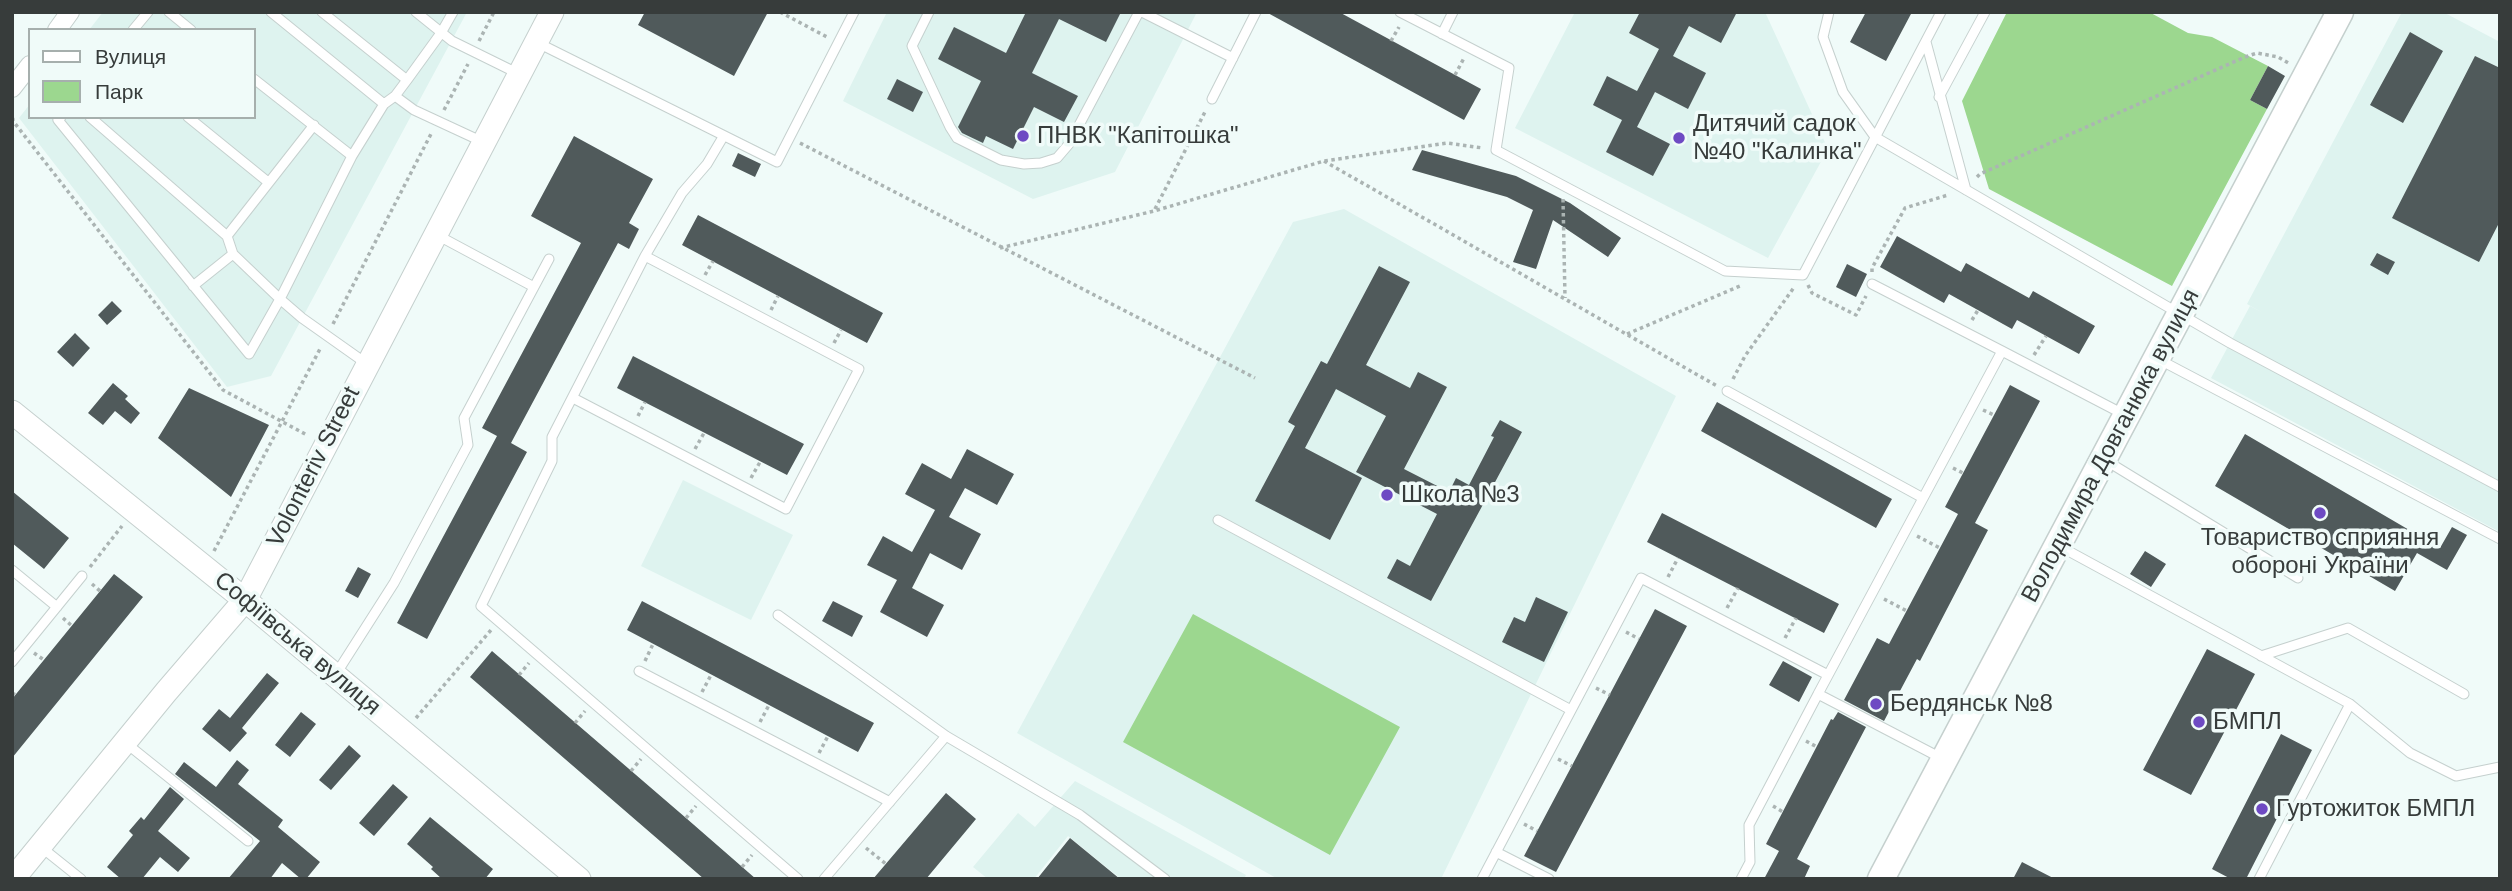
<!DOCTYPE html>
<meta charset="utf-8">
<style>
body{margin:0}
#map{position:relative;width:2512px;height:891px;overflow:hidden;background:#f0fbf9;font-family:Arial,sans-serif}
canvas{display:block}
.frame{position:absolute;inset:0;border:14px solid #373c3b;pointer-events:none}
.legend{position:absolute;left:28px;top:28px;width:228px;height:91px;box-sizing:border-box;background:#f0fbf9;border:2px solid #a6afad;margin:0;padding:9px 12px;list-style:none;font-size:21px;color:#373c3b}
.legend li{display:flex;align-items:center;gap:14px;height:35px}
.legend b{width:35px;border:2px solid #a6afad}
</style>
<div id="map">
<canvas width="2512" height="891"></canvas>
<div class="frame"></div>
<ul class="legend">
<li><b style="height:9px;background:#fff"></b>Вулиця</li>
<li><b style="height:19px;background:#9cd78f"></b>Парк</li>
</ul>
</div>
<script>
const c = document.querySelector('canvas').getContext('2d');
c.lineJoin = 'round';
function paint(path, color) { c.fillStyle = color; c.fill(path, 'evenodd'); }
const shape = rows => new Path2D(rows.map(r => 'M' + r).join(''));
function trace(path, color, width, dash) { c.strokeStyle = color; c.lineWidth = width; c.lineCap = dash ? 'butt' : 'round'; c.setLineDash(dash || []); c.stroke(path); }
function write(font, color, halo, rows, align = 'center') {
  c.font = font + ' Arial,sans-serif'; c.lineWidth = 7; c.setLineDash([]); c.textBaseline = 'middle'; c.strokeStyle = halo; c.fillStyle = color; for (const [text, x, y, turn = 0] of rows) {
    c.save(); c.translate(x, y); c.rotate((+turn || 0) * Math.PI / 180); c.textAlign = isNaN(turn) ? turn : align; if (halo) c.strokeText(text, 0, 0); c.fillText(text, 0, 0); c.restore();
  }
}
paint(shape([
 [103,12,467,12,271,376,227,387,19,118,30,104,30,117,254,117,254,30,89,30],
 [887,12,1197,12,1115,172,1033,199,843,101],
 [1575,12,1765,12,1828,149,1768,258,1515,128],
 [2402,12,2443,12,2500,42,2500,532,2211,378,2250,306,2263,313,2247,304],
 [1344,209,1676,396,1441,879,1278,879,1017,733,1293,222],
 [683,480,793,535,751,620,641,566],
 [1075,781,1246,875,1244,879,1121,879,1068,836,1034,879,988,879,973,867,1018,813,1035,827]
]), '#def3ef');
paint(shape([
 [2007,12,2149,12,2188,33,2212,37,2268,66,2250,100,2267,109,2172,286,1989,189,1962,101],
 [1193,614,1400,727,1330,855,1123,742]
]), '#9cd78f');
paint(shape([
 [645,12,768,12,734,76,638,25],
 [1026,12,1121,12,1106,42,1059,19,1032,73,1078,96,1064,122,1034,107,1013,149,986,136,983,143,962,133,958,127,981,81,938,59,954,27,1006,53],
 [1266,12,1339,12,1481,89,1464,120],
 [1640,12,1737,12,1721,43,1689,26,1673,56,1706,73,1688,109,1655,92,1637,127,1670,144,1653,176,1606,152,1622,120,1593,105,1607,76,1637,91,1659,49,1629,33],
 [1866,12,1912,12,1886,61,1850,42],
 [2410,32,2443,51,2403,123,2370,105],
 [2475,56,2500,68,2500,221,2479,262,2392,218],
 [2268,66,2285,76,2267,109,2250,100],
 [897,79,923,92,913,112,887,99],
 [574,136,653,179,629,223,639,229,629,249,618,243,511,443,527,452,427,639,397,623,497,436,482,428,581,243,531,216],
 [1422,150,1516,176,1570,203,1621,238,1608,257,1553,220,1536,269,1513,262,1533,210,1507,197,1412,170],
 [738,153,761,164,755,177,732,166],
 [698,215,883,313,867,343,682,245],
 [1897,236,1961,272,1966,263,2029,298,2033,291,2095,326,2079,354,2017,320,2012,329,1949,294,1944,303,1880,267],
 [2377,253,2395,262,2388,275,2370,265],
 [1847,264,1867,274,1856,297,1836,287],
 [1379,266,1410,282,1366,365,1410,388,1418,372,1447,387,1404,469,1449,492,1456,478,1469,485,1494,437,1491,436,1500,420,1522,432,1431,601,1387,578,1397,559,1410,566,1437,514,1356,472,1386,416,1336,389,1305,448,1362,478,1330,540,1255,501,1295,426,1288,422,1321,361,1327,364],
 [112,301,122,311,107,325,98,315],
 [75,333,90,348,73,367,57,352],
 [633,356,804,444,787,475,617,388],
 [113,383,128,396,125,399,140,413,131,424,115,411,103,425,88,413],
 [2010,385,2040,401,1975,523,1988,530,1920,661,1917,659,1884,721,1844,700,1877,638,1889,644,1958,514,1945,507],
 [189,388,269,425,231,497,158,438],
 [1717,402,1892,499,1876,528,1701,431],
 [2245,434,2440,548,2452,527,2467,535,2447,570,2417,553,2395,591,2215,486],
 [967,449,1014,474,997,505,965,488,949,517,981,534,962,570,930,553,912,588,944,605,927,637,880,612,897,580,867,565,883,536,912,552,935,510,905,494,922,463,951,479],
 [12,491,69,538,44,569,12,543],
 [1662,513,1839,604,1824,633,1647,542],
 [2145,551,2166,564,2151,587,2130,574],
 [358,567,371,574,358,598,345,591],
 [114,574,143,597,12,758,12,699],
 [1536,597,1568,612,1544,662,1502,642,1514,617,1525,622],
 [642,601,874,723,858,752,627,630],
 [833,601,863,616,852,637,822,621],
 [1655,609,1687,626,1556,872,1524,856],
 [2207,649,2255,674,2191,795,2143,770],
 [492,651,686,818,756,879,704,879,470,677],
 [1783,661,1812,677,1799,702,1769,685],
 [267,673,279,683,242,728,247,733,230,752,202,729,219,709,230,718],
 [301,712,316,724,290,757,275,745],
 [1838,712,1866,727,1797,859,1810,866,1804,879,1764,879,1779,851,1766,844,1831,719,1833,720],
 [2281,734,2312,750,2246,879,2231,879,2212,869],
 [349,745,361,756,331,790,319,780],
 [237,760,249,770,238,784,283,820,278,827,320,862,306,879,301,879,282,863,270,879,228,879,260,841,175,774,184,762,216,787],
 [393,784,408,797,374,836,359,823],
 [170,787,184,799,158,831,190,858,178,872,160,857,142,879,121,879,107,867,133,835,129,831,141,817,144,820],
 [946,793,976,819,926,879,873,879],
 [430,817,493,869,485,879,442,879,431,869,433,867,407,844],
 [1070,838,1120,879,1037,879],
 [2022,862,2055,879,2013,879]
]), '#505a5b');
const service = shape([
 [169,12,191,30],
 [271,12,384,104],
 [416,12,452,41,519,74],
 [929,12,912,46,950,127,957,138,1001,160,1024,164,1041,163,1057,158,1069,144,1139,12],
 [1142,12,1233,58],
 [1400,12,1509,68,1496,150,1725,271,1803,275,1941,12],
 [1829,12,1823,37,1843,92,1875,137,2230,343,2500,487],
 [133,30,148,12],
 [1442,34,1453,12],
 [1926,42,1966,190],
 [538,43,777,162,854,12],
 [254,79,352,156],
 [407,80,441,33,453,12],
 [395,96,414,110,483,142],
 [1939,97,1985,12],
 [1212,99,1256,12],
 [61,117,58,120,249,354,280,299,352,156,384,104,395,96,407,80,322,12],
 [90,117,227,236,233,254,280,299,302,318,367,364],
 [188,117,268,182],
 [723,137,707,164,682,193,645,256,552,437,552,461,481,606,798,879],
 [437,235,534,287],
 [227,236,314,125],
 [1872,284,2002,351,1818,694,1943,759],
 [193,286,233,254],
 [2002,351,2125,415],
 [2158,359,2500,539],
 [1727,391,1923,498],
 [573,398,786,509,859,369,645,256],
 [2105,460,2298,578],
 [1218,520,1571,710],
 [2061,547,2350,704,2410,753,2456,776,2500,767],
 [12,570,57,607],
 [778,615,946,736,1080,815,1165,879],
 [2261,656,2348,628,2464,694],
 [12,662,82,576],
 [639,671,890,802],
 [336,674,394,583,468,445,464,418,549,259],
 [127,744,248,841],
 [41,847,81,879],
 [1496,852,1549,879],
 [824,879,946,736],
 [1482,879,1641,578,1828,675],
 [1741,879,1750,862,1749,825,1818,694],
 [2259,879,2350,704]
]);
const minor = shape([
 [57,30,70,12],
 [12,88,30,65]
]);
const tertiary = shape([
 [12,412,245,600,579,879],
 [13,879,166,692,245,600,552,12]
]);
const secondary = shape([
 [1881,879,2340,12]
]);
trace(service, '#c5d0ce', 11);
trace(minor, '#c5d0ce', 20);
trace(tertiary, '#c5d0ce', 25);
trace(secondary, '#c5d0ce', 29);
trace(shape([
 [780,12,827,37],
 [479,41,494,12],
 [1391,41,1399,27],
 [1455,75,1464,58],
 [444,110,468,64],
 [12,111,13,121,223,390,307,435],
 [800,143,1255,378],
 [1324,161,1717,386],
 [1977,177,1980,174,2245,57,2257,53,2278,57,2290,64],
 [1563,199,1565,298],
 [1155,209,1206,110],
 [1000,248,1154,211,1324,161,1447,143,1483,148],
 [1872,272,1872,268,1905,208,1948,195],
 [705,275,713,261],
 [1808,285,1812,293,1856,315,1866,296],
 [771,310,778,296],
 [1972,320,1978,310],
 [333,324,432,132],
 [1627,334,1740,286],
 [834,343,841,330],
 [2034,355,2046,336],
 [1733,379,1745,356,1795,286],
 [1983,410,1994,415],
 [638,416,645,402],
 [695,449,704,433],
 [1953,468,1963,473],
 [751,478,760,462],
 [1917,536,1940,548],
 [214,551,321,347],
 [90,567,122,526],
 [1668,577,1678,558],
 [92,584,100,591],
 [1884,599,1907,611],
 [1727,608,1738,588],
 [63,618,72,626],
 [1626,632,1639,639],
 [1785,638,1796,618],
 [34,653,44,660],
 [645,661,653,644],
 [519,675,529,663],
 [1596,688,1610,695],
 [702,692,711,675],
 [12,693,16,695],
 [416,718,491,630],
 [760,722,769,705],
 [575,723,585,711],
 [1806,741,1817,747],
 [819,753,828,736],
 [1558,759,1572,766],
 [631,771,641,759],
 [1773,806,1783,812],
 [686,818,696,806],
 [1524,824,1537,831],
 [866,848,886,864],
 [742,867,752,855]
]), '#abb4b3', 3.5, [3.5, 3.5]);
trace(service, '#fff', 9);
trace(minor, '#fff', 18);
trace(tertiary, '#fff', 23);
trace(secondary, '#fff', 26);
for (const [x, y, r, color] of [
 [1023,136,7,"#6e4ac3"],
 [1679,138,7,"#6e4ac3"],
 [1387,495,7,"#6e4ac3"],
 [2320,513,7,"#6e4ac3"],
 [1876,704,7,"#6e4ac3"],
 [2199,722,7,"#6e4ac3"],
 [2262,809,7,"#6e4ac3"]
]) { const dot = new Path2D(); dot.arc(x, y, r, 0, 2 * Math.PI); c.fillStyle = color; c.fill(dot); trace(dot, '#f0fbf9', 2.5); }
write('24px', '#373c3b', '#f0fbf9', [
 ["Дитячий садок",1693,124],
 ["№40 \"Калинка\"",1693,152],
 ["ПНВК \"Капітошка\"",1037,136],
 ["Школа №3",1401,495],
 ["Товариство сприяння",2320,538,"center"],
 ["обороні України",2320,566,"center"],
 ["Бердянськ №8",1890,704],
 ["БМПЛ",2213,722],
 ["Гуртожиток БМПЛ",2276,809]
], 'left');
write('24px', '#373c3b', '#f0fbf9', [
 ["Володимира Довганюка вулиця",2111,446,-62],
 ["Volonteriv Street",314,467,-63],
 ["Софіївська вулиця",297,644,40]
]);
</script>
